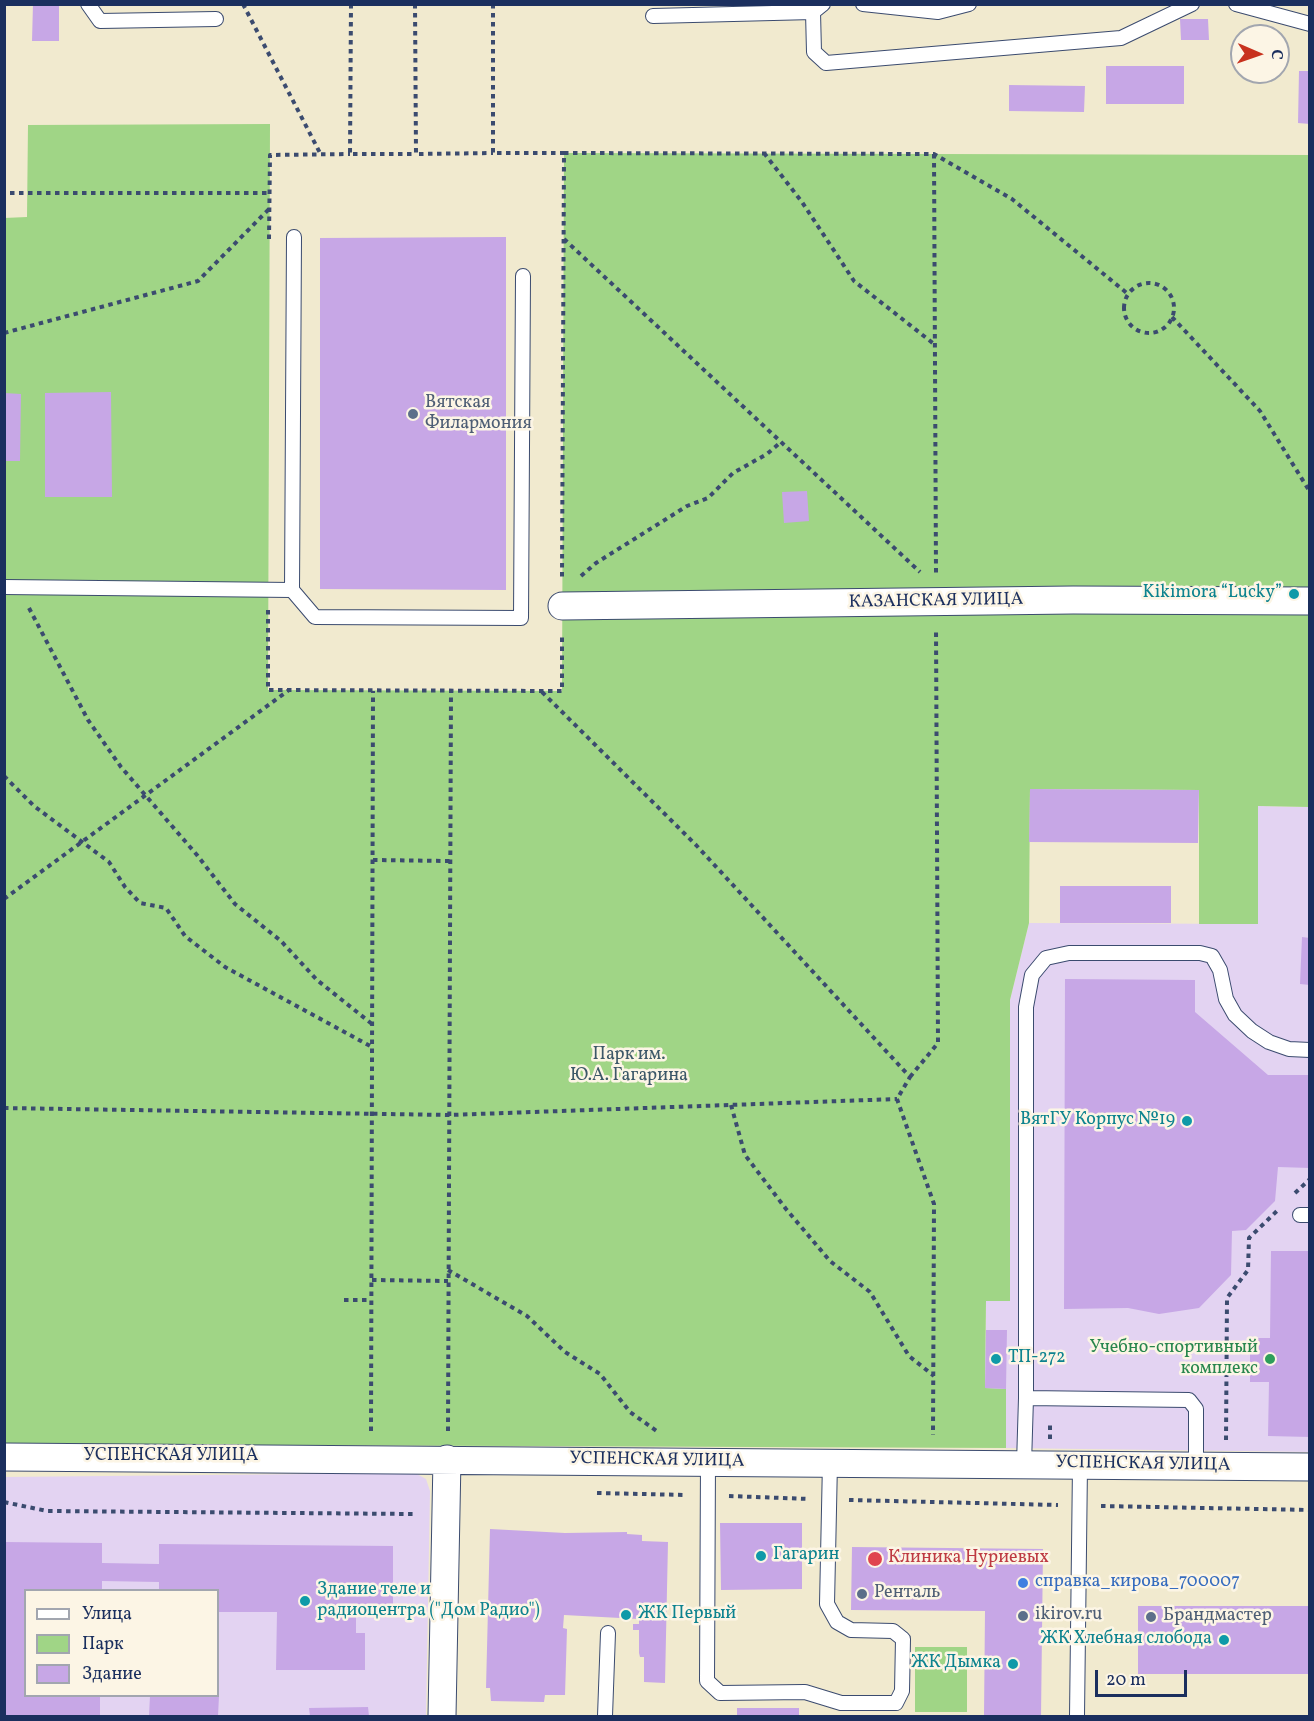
<!DOCTYPE html>
<meta charset="utf-8">
<style>
body{margin:0}
#map{position:relative;width:1314px;height:1721px;overflow:hidden;background:#f1eacf;font-family:Vollkorn,serif}
canvas{display:block}
.frame{position:absolute;inset:0;border:6px solid #1b2f5e;pointer-events:none}
.legend{position:absolute;left:24px;top:1589px;width:195px;height:108px;box-sizing:border-box;background:#fcf5e5;border:2px solid #a2a6af;margin:0;padding:8px 10px;list-style:none;font-size:18px;color:#1b2f5e}
.legend li{display:flex;align-items:center;gap:12px;height:30px}
.legend b{width:30px;border:2px solid #a2a6af}
.north{position:absolute;left:1230px;top:24px;width:60px;height:60px;box-sizing:border-box;background:#fcf5e5;border:2px solid #a2a6af;border-radius:50%;rotate:92deg;font-size:16px;font-weight:700;line-height:24px;text-align:center;color:#1b2f5e}
.north::after{content:'';display:block;margin:auto;width:21px;height:27px;background:#c8321e;clip-path:polygon(50% 0,100% 100%,50% 72%,0 100%)}
.scale{position:absolute;left:1095px;top:1670px;width:92px;height:27px;box-sizing:border-box;border:3px solid #1b2f5e;border-top:0;padding-left:8px;font-size:18px;line-height:21px;white-space:nowrap;color:#1b2f5e;-webkit-text-stroke:4px #fcf5e5;paint-order:stroke}
</style>
<div id="map">
<canvas width="1314" height="1721"></canvas>
<div class="frame"></div>
<ul class="legend">
<li><b style="height:8px;background:#fff"></b>Улица</li>
<li><b style="height:16px;background:#a0d586"></b>Парк</li>
<li><b style="height:16px;background:#c7a7e6"></b>Здание</li>
</ul>
<div class="north">С</div>
<div class="scale">20 m</div>
</div>
<script>
const c = document.querySelector('canvas').getContext('2d');
c.lineJoin = 'round';
function paint(path, color) { c.fillStyle = color; c.fill(path, 'evenodd'); }
const shape = rows => new Path2D(rows.map(r => 'M' + r).join(''));
function trace(path, color, width, dash) { c.strokeStyle = color; c.lineWidth = width; c.lineCap = dash ? 'butt' : 'round'; c.setLineDash(dash || []); c.stroke(path); }
function write(font, color, halo, rows, align = 'center') {
  c.font = font + ' Vollkorn,serif'; c.lineWidth = 5; c.setLineDash([]); c.textBaseline = 'middle'; c.strokeStyle = halo; c.fillStyle = color; for (const [text, x, y, turn = 0] of rows) {
    c.save(); c.translate(x, y); c.rotate((+turn || 0) * Math.PI / 180); c.textAlign = isNaN(turn) ? turn : align; if (halo) c.strokeText(text, 0, 0); c.fillText(text, 0, 0); c.restore();
  }
}
paint(shape([
 [1258,806,1309,807,1309,1452,1006,1448,985,1388,986,1301,1010,1301,1010,1000,1029,923,1257,924],
 [415,1473,426,1479,430,1491,426,1716,5,1716,4,1477],
 [26,1590,218,1590,218,1696,26,1696]
]), '#e3d3f2');
paint(shape([
 [270,124,268,690,562,691,564,153,1309,155,1309,807,1258,806,1258,924,1199,924,1199,790,1030,789,1029,923,1010,1000,1010,1301,986,1301,985,1388,1006,1389,1006,1448,5,1444,4,218,27,217,28,125],
 [915,1647,967,1647,967,1712,915,1712]
]), '#a0d586');
paint(shape([
 [33,4,59,4,59,41,32,41],
 [1180,19,1208,19,1209,40,1181,40],
 [1106,66,1184,66,1184,104,1106,104],
 [1299,71,1310,71,1310,124,1298,123],
 [1009,85,1085,86,1084,112,1009,111],
 [506,237,506,590,320,589,320,238],
 [111,392,112,497,45,497,45,393],
 [4,393,21,394,20,461,4,461],
 [807,491,809,521,784,523,782,492],
 [1030,789,1199,790,1198,843,1029,842],
 [1060,886,1171,886,1171,923,1060,923],
 [1302,937,1310,938,1310,985,1300,984],
 [1065,979,1195,980,1195,1012,1268,1075,1310,1075,1310,1168,1278,1167,1275,1201,1246,1230,1232,1231,1231,1275,1199,1308,1159,1314,1128,1308,1064,1309],
 [1271,1251,1310,1251,1310,1437,1268,1436,1269,1382,1250,1382,1250,1338,1270,1338],
 [986,1330,1007,1330,1006,1389,985,1388],
 [720,1523,802,1523,802,1589,721,1590],
 [490,1529,565,1533,627,1532,627,1534,642,1535,642,1541,668,1542,665,1683,644,1682,644,1657,640,1657,639,1653,639,1630,633,1630,633,1624,639,1624,639,1619,564,1615,563,1628,567,1629,565,1695,545,1695,544,1702,491,1701,490,1688,486,1688],
 [4,1542,102,1543,102,1563,159,1564,159,1544,393,1546,393,1612,356,1612,356,1633,365,1633,365,1670,276,1670,277,1612,218,1612,218,1590,159,1590,159,1582,102,1581,102,1590,26,1590,26,1696,100,1696,100,1716,4,1716],
 [852,1547,1043,1549,1041,1716,984,1716,985,1611,851,1610],
 [1138,1606,1310,1606,1310,1674,1138,1674],
 [150,1696,219,1696,218,1716,149,1716],
 [368,1707,369,1716,310,1716,309,1708],
 [737,1708,799,1708,799,1716,737,1716]
]), '#c7a7e6');
const lane = shape([
 [88,4,100,21,216,19],
 [823,4,813,12,814,52,826,63,1121,38,1192,4],
 [863,4,938,12,969,4],
 [1236,4,1310,24],
 [653,16,813,12],
 [4,587,292,590,294,237],
 [292,590,315,617,521,618,523,276],
 [1300,1215,1310,1215],
 [708,1461,707,1681,720,1693,805,1692,841,1703,896,1703,902,1691,903,1639,893,1631,851,1630,837,1622,827,1604,830,1462],
 [1024,1464,1026,1398],
 [1196,1466,1196,1409,1189,1400,1026,1398,1026,1007,1032,975,1046,958,1069,953,1200,953,1212,956,1220,970,1226,999,1235,1015,1252,1031,1269,1042,1289,1049,1310,1050],
 [605,1716,608,1633],
 [1077,1716,1080,1465]
]);
const street = shape([
 [562,606,1073,600,1310,601],
 [4,1457,1310,1467],
 [442,1716,447,1459]
]);
trace(lane, '#3b4b6f', 16);
trace(street, '#3b4b6f', 29);
trace(shape([
 [243,4,321,155],
 [351,4,350,154,416,154],
 [415,4,416,154,493,153],
 [493,4,493,153,564,153,562,577],
 [564,153,934,154,1012,199,1128,294],
 [764,153,802,202,854,281,934,344],
 [934,154,936,573],
 [10,193,269,193],
 [269,239,270,155,350,154],
 [564,239,920,572],
 '1124 308a25 25 0 1 1 50 0a25 25 0 1 1-50 0Z',
 [1172,317,1260,411,1310,492],
 [4,333,198,281,269,209],
 [581,576,596,563,687,506,708,498,733,473,767,454,781,442],
 [29,608,88,720,121,767,197,855,235,904,281,941,317,980,372,1024],
 [268,610,268,690,562,691,562,635],
 [542,692,696,845,910,1077,897,1099,934,1204,933,1435],
 [4,776,34,806,109,862,125,887,140,903,166,908,185,936,225,967,372,1047],
 [373,860,450,861],
 [4,899,289,690],
 [910,1077,938,1043,936,628],
 [731,1105,745,1155,786,1209,830,1261,870,1292,909,1356,934,1376],
 [4,1108,449,1115,897,1099],
 [1295,1193,1310,1179],
 [448,1270,527,1316,565,1352,600,1374,630,1412,658,1432],
 [372,1280,448,1281],
 [344,1300,371,1300],
 [371,1431,373,691],
 [448,1431,451,691],
 [1050,1439,1050,1422],
 [1226,1440,1227,1298,1248,1270,1249,1238,1279,1209],
 [597,1493,686,1495],
 [729,1496,809,1499],
 [849,1500,1058,1505],
 [4,1502,47,1511,413,1514],
 [1101,1506,1310,1510]
]), '#3b4b6f', 4, [4.5, 4.5]);
trace(lane, '#fff', 14);
trace(street, '#fff', 27);
for (const [x, y, r, color] of [
 [413,414,6,"#5c6f8a"],
 [1294,594,6,"#0f9aa8"],
 [1187,1121,6,"#0f9aa8"],
 [996,1359,6,"#0f9aa8"],
 [1270,1359,6,"#2e9e5b"],
 [761,1556,6,"#0f9aa8"],
 [875,1559,8,"#e0444e"],
 [1023,1583,6,"#3f7fe0"],
 [862,1594,6,"#5c6f8a"],
 [305,1601,6,"#0f9aa8"],
 [626,1615,6,"#0f9aa8"],
 [1023,1616,6,"#5c6f8a"],
 [1151,1617,6,"#5c6f8a"],
 [1224,1640,6,"#0f9aa8"],
 [1013,1664,6,"#0f9aa8"]
]) { const dot = new Path2D(); dot.arc(x, y, r, 0, 2 * Math.PI); c.fillStyle = color; c.fill(dot); trace(dot, '#fcf5e5', 2); }
write('18px', '#4e5e75', '#fcf5e5', [
 ["Вятская",425,404],
 ["Филармония",425,425],
 ["Ренталь",874,1594],
 ["ikirov.ru",1035,1616],
 ["Брандмастер",1163,1617]
], 'left');
write('18px', '#0d838f', '#fcf5e5', [
 ["Kikimora “Lucky”",1282,594],
 ["ВятГУ Корпус №19",1175,1121],
 ["ТП-272",1008,1359,"left"],
 ["Гагарин",773,1556,"left"],
 ["Здание теле и",317,1591,"left"],
 ["радиоцентра (\"Дом Радио\")",317,1612,"left"],
 ["ЖК Первый",638,1615,"left"],
 ["ЖК Хлебная слобода",1212,1640],
 ["ЖК Дымка",1001,1664]
], 'right');
write('18px', '#1b2f5e', '#fcf5e5', [
 ["КАЗАНСКАЯ УЛИЦА",936,602,-1],
 ["УСПЕНСКАЯ УЛИЦА",171,1457],
 ["УСПЕНСКАЯ УЛИЦА",657,1461,1],
 ["УСПЕНСКАЯ УЛИЦА",1143,1465,1]
]);
write('18px', '#3c5868', '#fcf5e5', [
 ["Парк им.",629,1056],
 ["Ю.А. Гагарина",629,1077]
]);
write('18px', '#27864d', '#fcf5e5', [
 ["Учебно-спортивный",1258,1349],
 ["комплекс",1258,1370]
], 'right');
write('18px', '#be3a42', '#fcf5e5', [
 ["Клиника Нуриевых",888,1559]
], 'left');
write('18px', '#366cbe', '#fcf5e5', [
 ["справка_кирова_700007",1035,1583]
], 'left');
</script>
